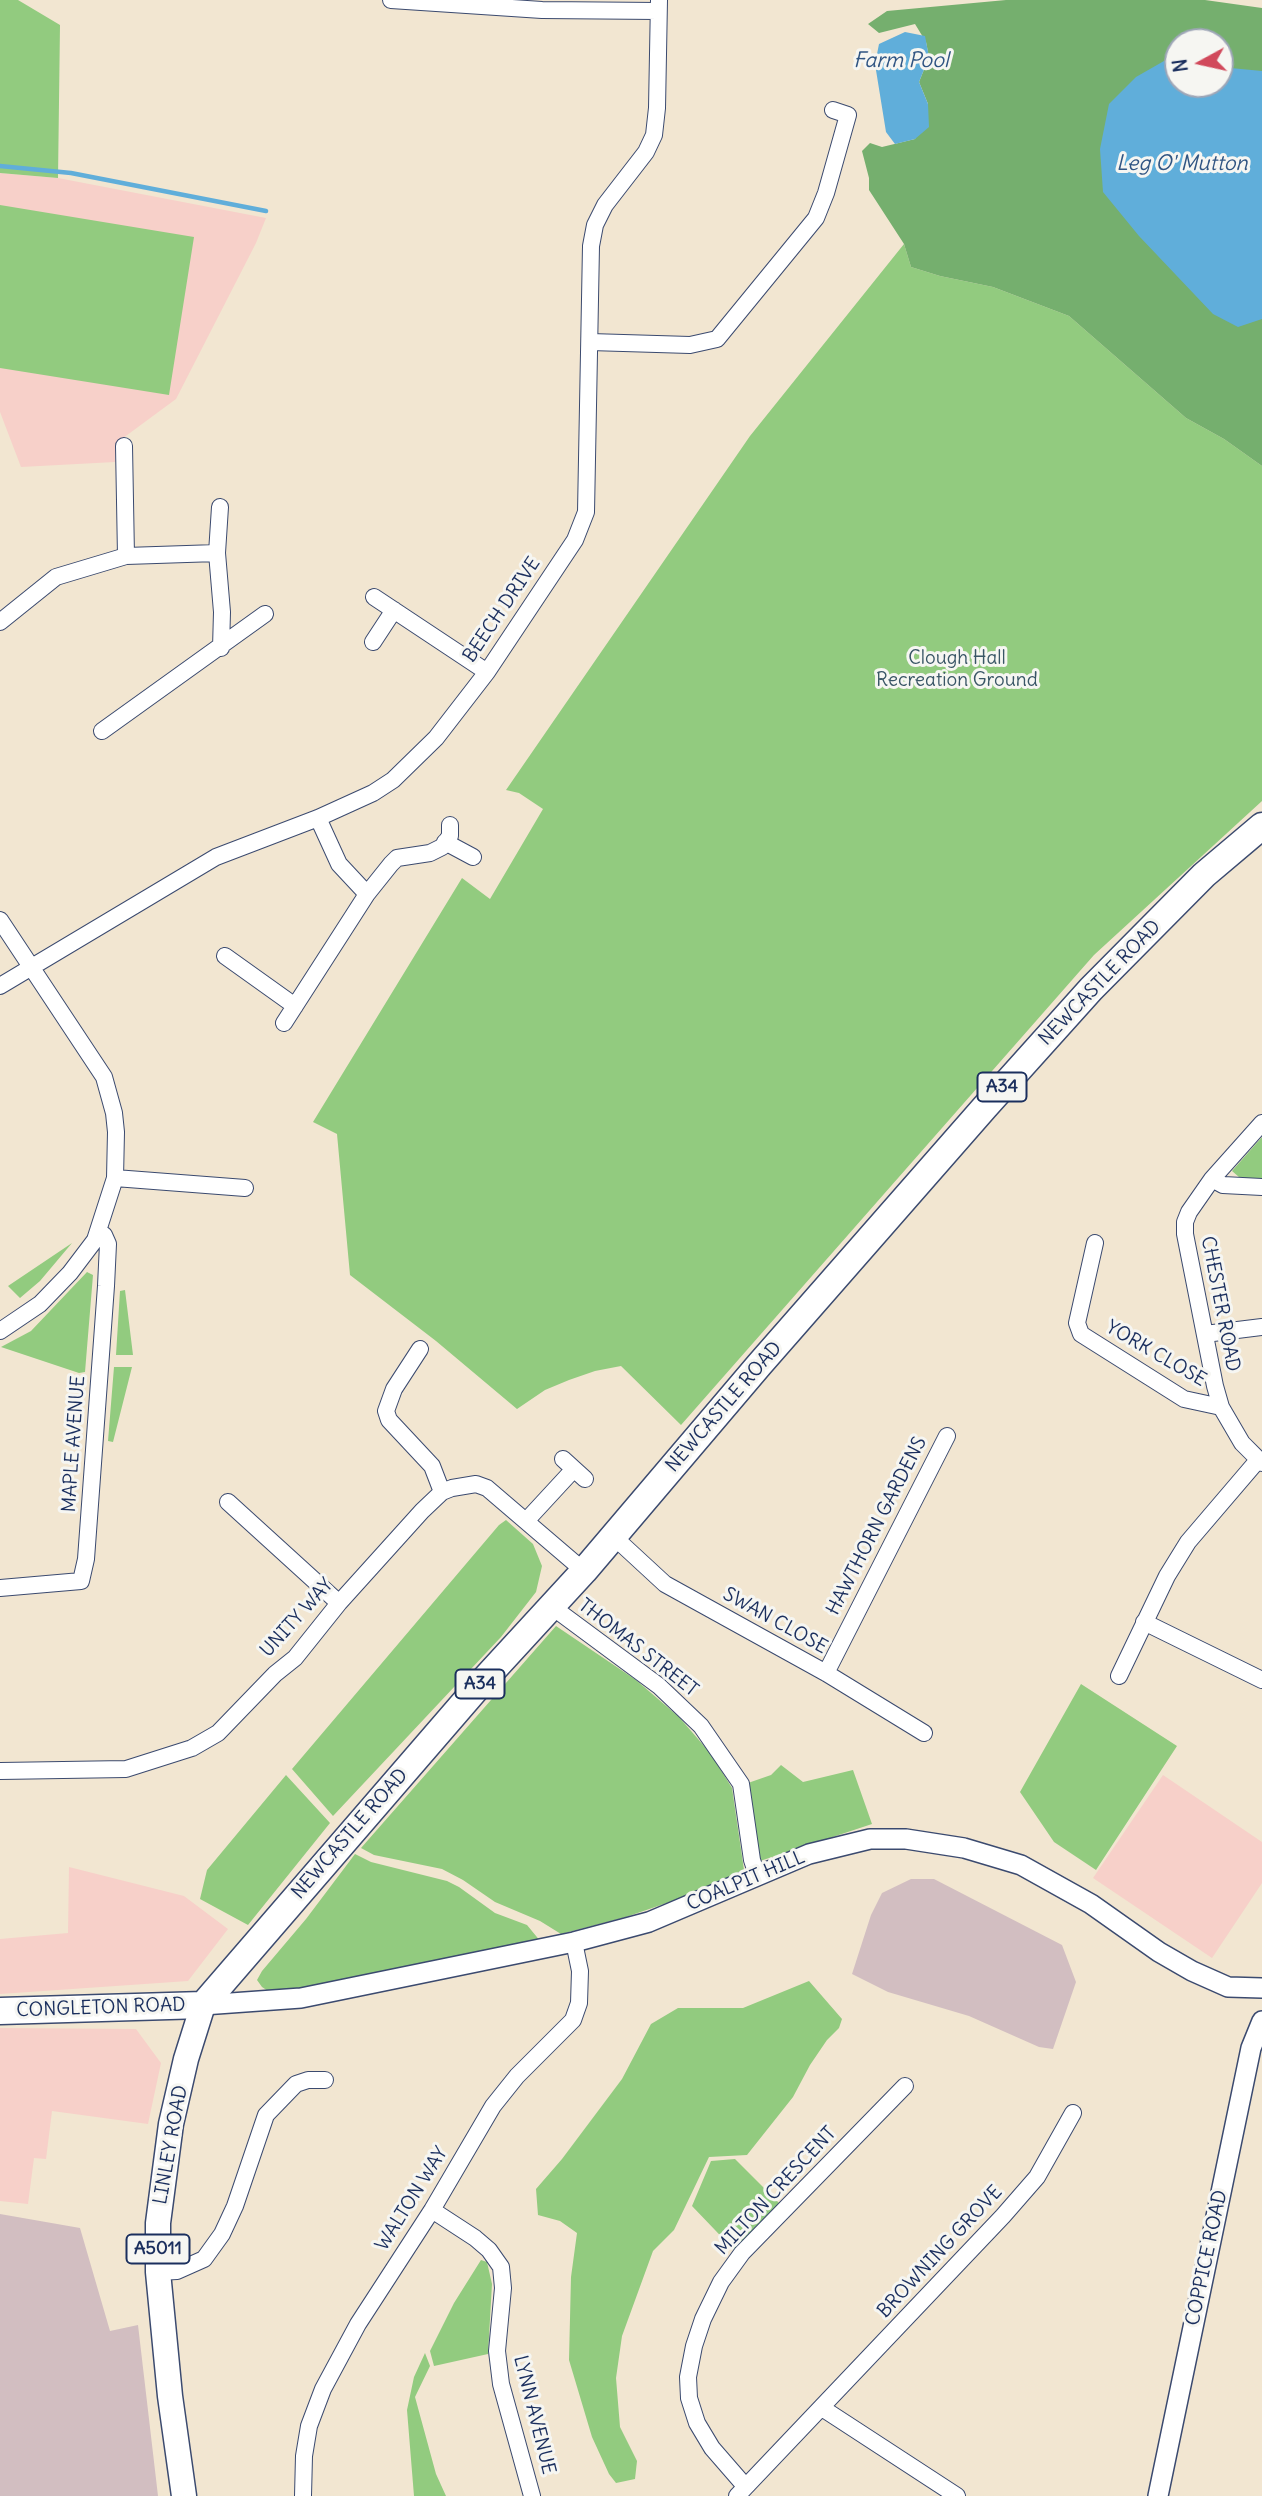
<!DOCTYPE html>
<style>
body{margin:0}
#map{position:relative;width:1262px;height:2496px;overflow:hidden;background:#f2e6d1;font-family:Delius,sans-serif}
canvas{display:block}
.north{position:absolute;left:1164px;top:28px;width:70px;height:70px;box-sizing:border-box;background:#f6f6f2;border:2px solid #9ea6b7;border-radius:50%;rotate:262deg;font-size:19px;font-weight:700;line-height:28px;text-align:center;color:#1b2f5e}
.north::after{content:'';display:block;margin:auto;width:24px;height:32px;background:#d1495b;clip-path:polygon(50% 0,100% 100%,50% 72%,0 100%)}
</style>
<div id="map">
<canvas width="1262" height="2496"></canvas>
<div class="north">N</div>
</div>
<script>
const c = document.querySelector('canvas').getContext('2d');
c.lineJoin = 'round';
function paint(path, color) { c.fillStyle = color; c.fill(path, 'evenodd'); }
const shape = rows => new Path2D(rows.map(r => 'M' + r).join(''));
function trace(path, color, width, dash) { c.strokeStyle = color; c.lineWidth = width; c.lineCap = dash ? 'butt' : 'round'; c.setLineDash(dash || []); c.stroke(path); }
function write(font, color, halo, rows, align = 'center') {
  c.font = font + ' Delius,sans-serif'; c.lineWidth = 6; c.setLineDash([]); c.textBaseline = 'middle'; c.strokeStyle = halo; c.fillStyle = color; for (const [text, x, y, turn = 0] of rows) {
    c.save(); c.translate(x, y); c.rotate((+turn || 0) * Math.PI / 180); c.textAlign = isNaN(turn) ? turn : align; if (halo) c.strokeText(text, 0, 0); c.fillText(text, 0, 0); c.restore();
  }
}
paint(shape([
 [0,173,58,178,266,218,256,243,176,399,115,444,115,462,21,467,0,412],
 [1163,1775,1262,1842,1262,1883,1212,1958,1093,1878],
 [69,1867,184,1896,228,1929,188,1981,0,1994,0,1939,68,1933],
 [0,2028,136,2029,161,2063,148,2124,52,2111,46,2159,34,2158,28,2204,0,2201]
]), '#f7d0c9');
paint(shape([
 [911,1879,934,1879,1062,1945,1076,1982,1053,2049,1039,2047,969,2016,888,1992,852,1974,871,1915,882,1893],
 [0,2214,80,2228,110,2331,138,2325,158,2496,0,2496]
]), '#d2bec1');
paint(shape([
 [0,0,18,0,60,25,58,178,0,173],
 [0,205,194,237,169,395,0,368],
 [904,244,911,267,940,276,993,287,1069,316,1186,418,1224,439,1262,466,1262,801,1094,955,681,1425,621,1366,595,1371,569,1380,545,1390,517,1409,436,1341,350,1275,337,1134,313,1122,462,878,490,899,543,809,519,793,506,790,750,436],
 [1262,1137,1262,1182,1246,1183,1232,1171],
 [72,1243,40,1281,20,1298,8,1286],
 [87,1272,93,1275,85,1372,79,1373,1,1347,31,1331],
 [125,1290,133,1355,116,1355,120,1291],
 [114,1367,132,1367,113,1442,108,1441],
 [506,1520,533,1544,542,1566,536,1592,501,1637,333,1816,292,1769,499,1525],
 [556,1626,636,1680,679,1717,711,1754,732,1788,744,1870,687,1896,626,1917,561,1934,540,1921,495,1902,463,1880,442,1869,374,1855,361,1848],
 [1081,1684,1177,1746,1096,1870,1054,1842,1020,1792],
 [781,1765,803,1782,853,1770,872,1824,760,1861,748,1783,771,1775],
 [286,1775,330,1823,248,1925,200,1899,207,1870],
 [355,1854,371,1862,447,1881,459,1887,495,1913,527,1925,541,1942,308,1988,268,1991,262,1987,257,1980,262,1971,306,1919],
 [809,1981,842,2019,839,2028,827,2040,810,2065,793,2097,747,2155,709,2157,674,2230,653,2251,622,2336,616,2378,620,2427,637,2461,635,2479,616,2483,609,2474,592,2437,569,2360,571,2277,577,2233,560,2221,538,2215,536,2189,562,2159,622,2079,651,2024,678,2008,743,2008],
 [735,2159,782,2206,738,2254,692,2206,711,2161],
 [481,2260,487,2262,492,2284,488,2354,434,2366,430,2351,454,2303],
 [425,2353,430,2366,415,2397,436,2474,446,2496,414,2496,407,2410,414,2377]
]), '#92cb7f');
paint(shape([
 [1006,0,1205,0,1262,8,1262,466,1224,439,1186,418,1069,316,993,287,940,276,911,267,904,244,869,190,869,178,862,151,870,143,882,147,915,139,928,104,919,82,929,57,926,42,915,24,879,33,868,24,887,11],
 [1178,42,1220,42,1220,84,1178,84]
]), '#75af6e');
paint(shape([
 [905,32,925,36,929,57,919,82,928,104,929,127,915,139,895,144,886,132,875,64,879,44],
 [1164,61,1178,62,1178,84,1220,84,1220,67,1262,71,1262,319,1238,327,1213,314,1139,236,1103,192,1100,149,1109,104,1136,77]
]), '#60aeda');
trace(shape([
 [0,166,71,173,266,211]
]), '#60aeda', 4.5);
const minor = shape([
 [391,0,542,10,658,11],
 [590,342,690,345,717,339,816,218,826,193,848,115,833,110],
 [124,446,126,556],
 [220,507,217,553,222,612,221,648],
 [374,597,487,672],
 [0,622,56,577,126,556,217,553],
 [373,642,394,610],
 [102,731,265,614],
 [318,818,339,864,367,894],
 [445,842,473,857],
 [0,920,104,1077,114,1113,116,1132,115,1178,95,1240,70,1273,40,1304,0,1331],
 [225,956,295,1006],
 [0,986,216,857,318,818,373,793,393,780,436,738,487,672,575,540,586,512,591,246,595,225,605,205,646,152,654,135,657,108,659,0],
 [284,1023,367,894,391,864,397,858,430,853,442,847,450,836,450,825],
 [1262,1123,1212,1179,1189,1212,1185,1222,1185,1234,1215,1386,1221,1407,1242,1443,1262,1463],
 [115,1178,245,1188],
 [1212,1179,1223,1185,1262,1187],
 [1095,1243,1077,1323,1081,1334,1184,1399,1221,1407],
 [1205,1334,1262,1327],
 [420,1349,394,1389,386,1411,389,1420,432,1466,442,1492],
 [563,1459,585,1479],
 [228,1502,339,1603],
 [526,1521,574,1469],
 [613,1536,665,1584,826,1673,924,1733],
 [0,1588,81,1581,86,1559,106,1286,108,1244,104,1235,99,1232],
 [551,1606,659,1686,701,1726,741,1784,752,1860,757,1875],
 [1144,1622,1262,1680],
 [826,1673,947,1436],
 [1119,1676,1167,1576,1188,1542,1258,1460],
 [0,1771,126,1769,192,1748,218,1733,275,1674,295,1658,339,1603,422,1511,442,1492,452,1488,476,1484,487,1488,584,1571],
 [432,2210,475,2238,489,2250,501,2267,503,2288,497,2351,501,2384,532,2496],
 [158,2272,177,2271,204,2259,222,2234,235,2206,266,2115,296,2084,308,2080,325,2080],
 [822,2408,957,2496],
 [745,2486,712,2448,697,2423,689,2398,688,2377,694,2346,703,2319,721,2282,742,2253,905,2086],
 [303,2496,304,2456,309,2426,323,2389,358,2324,432,2210,493,2106,517,2076,573,2020,579,2003,580,1971,574,1942],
 [737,2496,1003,2216,1037,2177,1073,2113]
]);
const tertiary = shape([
 [203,2005,301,1998,574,1942,649,1922,809,1854,870,1839,906,1839,964,1848,1021,1865,1091,1904,1159,1952,1192,1971,1228,1987,1262,1988],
 [1158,2496,1251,2048,1262,2021]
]);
const primary = shape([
 [184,2496,170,2396,158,2272,158,2223,171,2124,186,2059,203,2005]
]);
const trunk = shape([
 [0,2011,203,2005,482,1682,584,1571,759,1365,985,1107,1091,989,1204,875,1262,826]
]);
trace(minor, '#3b4a6f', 18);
trace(tertiary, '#3b4a6f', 22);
trace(primary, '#3b4a6f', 27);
trace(trunk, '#3b4a6f', 29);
trace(minor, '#fff', 16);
trace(tertiary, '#fff', 19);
trace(primary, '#fff', 24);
trace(trunk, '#fff', 26);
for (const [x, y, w] of [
 [1002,1087,49],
 [480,1684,49],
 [158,2249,63]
]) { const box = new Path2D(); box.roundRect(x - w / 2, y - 14.5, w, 29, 5); c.fillStyle = '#f6f6f2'; c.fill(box); trace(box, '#1b2f5e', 2); }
write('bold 18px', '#1b2f5e', null, [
 ["A34",1002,1087],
 ["A34",480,1684],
 ["A5011",158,2249]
]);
write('19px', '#1b2f5e', '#f6f6f2', [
 ["BEECH DRIVE",502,610,-56],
 ["NEWCASTLE ROAD",1100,983,-46],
 ["CHESTER ROAD",1220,1304,79],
 ["YORK CLOSE",1156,1354,30],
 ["NEWCASTLE ROAD",724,1407,-49],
 ["MAPLE AVENUE",74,1444,-86],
 ["HAWTHORN GARDENS",877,1526,-63],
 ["UNITY WAY",297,1618,-48],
 ["SWAN CLOSE",775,1621,29],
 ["THOMAS STREET",638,1648,38],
 ["NEWCASTLE ROAD",350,1834,-49],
 ["COALPIT HILL",746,1881,-23],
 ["CONGLETON ROAD",101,2008,-2],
 ["LINLEY ROAD",171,2145,-80],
 ["MILTON CRESCENT",776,2191,-47],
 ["WALTON WAY",412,2199,-58],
 ["BROWNING GROVE",940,2252,-47],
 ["COPPICE ROAD",1207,2258,-78],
 ["LYNN AVENUE",534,2415,76]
]);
write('19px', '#395666', '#f6f6f2', [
 ["Clough Hall",957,659],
 ["Recreation Ground",957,681]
]);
write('italic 21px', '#305583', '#f6f6f2', [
 ["Farm Pool",901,61],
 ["Leg O' Mutton",1182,164]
]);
</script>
